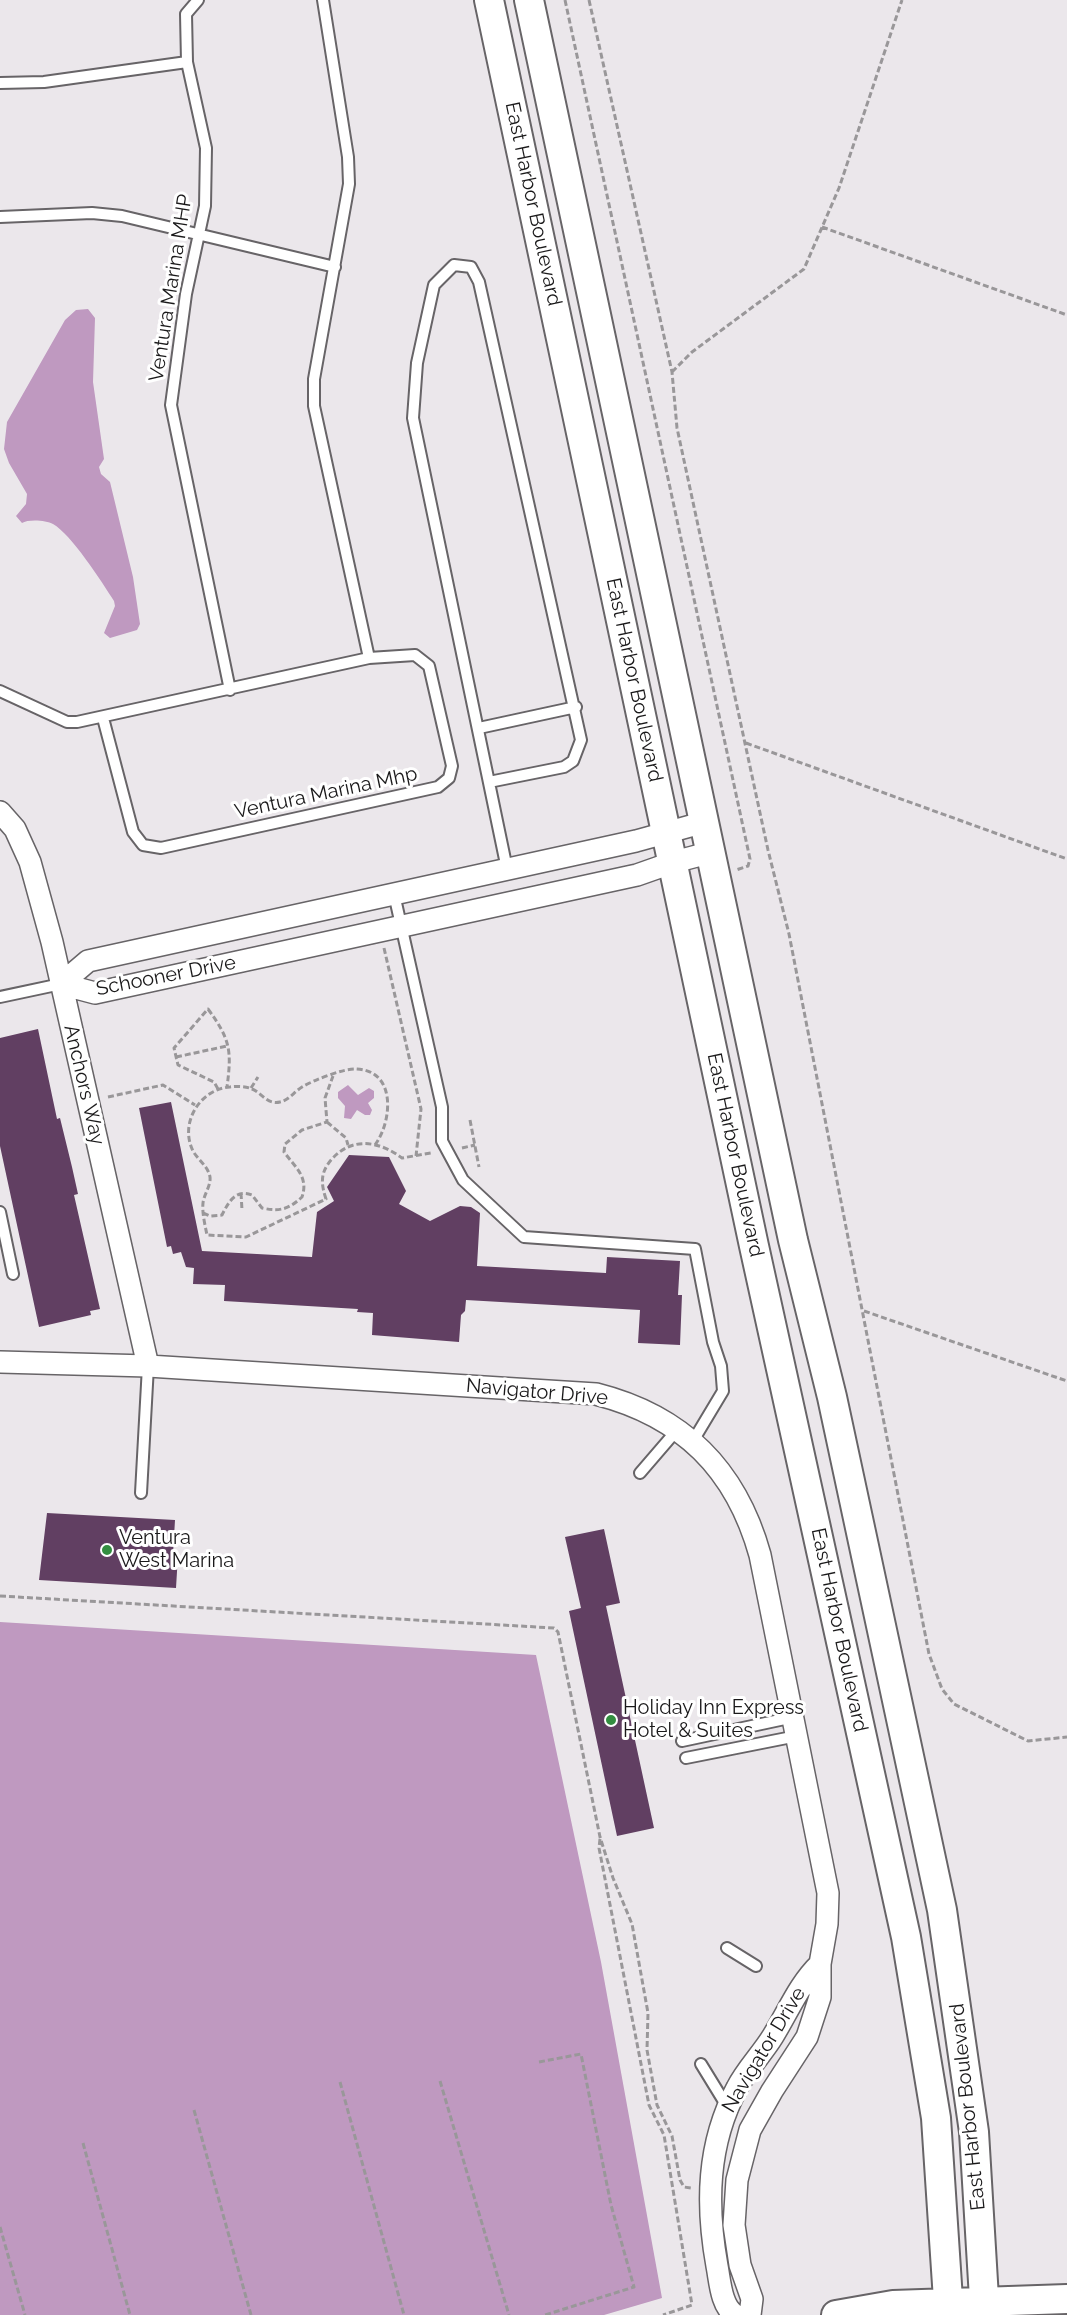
<!DOCTYPE html>
<style>
body{margin:0}
canvas{display:block;background:#ebe7eb}
</style>
<canvas width="1067" height="2315"></canvas>
<script>
const ctx = document.querySelector('canvas').getContext('2d');
ctx.lineJoin = 'round';
function fill(path, color) {
  ctx.fillStyle = color;
  ctx.fill(path, 'evenodd');
}
function strokePath(path, color, width, dash) {
  ctx.strokeStyle = color;
  ctx.lineWidth = width;
  ctx.lineCap = dash ? 'butt' : 'round';
  ctx.setLineDash(dash || []);
  ctx.stroke(path);
}
function drawText(font, color, halo, rows, align = 'center') {
  ctx.font = font + ' Raleway,sans-serif';
  ctx.lineWidth = 6;
  ctx.setLineDash([]);
  ctx.textBaseline = 'middle';
  ctx.strokeStyle = halo;
  ctx.fillStyle = color;
  for (const [text, x, y, turn = 0] of rows) {
    ctx.save();
    ctx.translate(x, y);
    ctx.rotate((+turn || 0) * Math.PI / 180);
    ctx.textAlign = isNaN(turn) ? turn : align;
    if (halo) ctx.strokeText(text, 0, 0);
    ctx.fillText(text, 0, 0);
    ctx.restore();
  }
}
fill(new Path2D(`
 M88,309l7,9 -2,64 11,77 -5,8 2,7 9,8 23,95 7,47 -3,6 -27,8 -6,-5 11,-27 -1,-5c-12,-19 -43,-67 -61,-77 -7,-4 -25,-5 -31,-1l-6,-7 10,-12 1,-10 -18,-31 -5,-14 3,-27 58,-102 11,-10z
 M348,1085l10,10 11,-7 5,3v7l-6,5 4,7 -2,5h-5l-8,-5 -6,9 -7,-1 1,-12 -7,-8v-6z
 M0,1622l536,33 65,307 61,336 -58,17h-604z`), '#bf99c0');
fill(new Path2D(`
 M38,1029l19,90 3,-1 12,49 6,27 -4,1 26,114 -10,2 1,4 -52,12 -39,-181v-108z
 M171,1102l31,149 110,6 5,-45 17,-11 -7,-14 22,-32 40,2 17,34 -7,13 31,17 30,-15 11,1 9,6 -3,53 129,7 1,-16 73,4 -2,34h4l-2,50 -42,-2 2,-33 -174,-10 -1,11 -4,4 -2,27 -87,-7 1,-22 -16,-1 1,-3 -134,-8 1,-16 -32,-1 1,-16 -8,-1 -5,-15 -8,2 -2,-8 -4,1 -28,-139z
 M47,1513l128,7 -2,34 5,1 -2,33 -137,-8z
 M604,1529l16,74 -14,3 48,222 -37,8 -48,-225 12,-3 -16,-71z`), '#613f62');
const lane = new Path2D(`
 M198,0l-12,14 1,48 19,86 -1,58 -19,88 -15,111 59,285
 M323,0l25,157 1,27 -35,195v27l55,252
 M0,83l44,-1 143,-20
 M0,217l92,-4 30,3 213,51
 M0,691l67,31h10l292,-64 46,-3 14,11 23,100 -3,12 -11,9 -277,61 -18,-3 -10,-13 -30,-114
 M479,728l97,-21
 M489,782l75,-15 9,-6 8,-21 -102,-458 -8,-15 -17,-2 -20,20 -17,78 -4,55 94,451
 M394,894l48,213v34l21,39 61,57 171,12 18,93 8,24 2,25 -30,50
 M0,997l61,-13
 M0,1212l13,62
 M640,1473l37,-43
 M141,1493l7,-127
 M682,1741l112,-24
 M686,1758l111,-22
 M727,1948l29,18
 M701,2064l27,44`);
const street = new Path2D(`
 M0,812l15,17 15,33 22,80 96,424
 M61,984l34,9 542,-118 37,-13 38,-10
 M61,984l27,-23 548,-120 69,-19
 M0,1362l148,4 448,28c87,22 140,75 164,161l68,338 -1,31 -7,40v33l-13,40 -35,54 -22,39 -13,50 -3,45 6,40 12,34 -2,16
 M735,2315c-14,-9 -15,-34 -18,-49 -11,-61 -10,-122 20,-178 9,-18 25,-34 36,-52 15,-24 26,-52 47,-72`);
const secondary = new Path2D(`
 M489,0l265,1246 152,691 30,181 13,197
 M529,0l264,1240 39,157 110,513 32,222 11,183
 M836,2315l57,-10 174,-6`);
strokePath(lane, '#676467', 14);
strokePath(street, '#676467', 24);
strokePath(secondary, '#676467', 32);
strokePath(new Path2D(`
 M565,0l185,859 -2,7 -12,4
 M589,0l83,372 5,56 91,422 21,84 140,720 13,35 12,15 74,37 39,-4
 M822,227l245,88
 M672,372l20,-20 112,-83 35,-81 63,-188
 M746,743l321,116
 M384,948l37,161 -5,47
 M176,1057l51,-11
 M251,1088l7,-11
 M218,1089l-4,-7 -36,-17 -4,-17 34,-39c22,30 24,41 19,78
 M108,1097l55,-12 32,20
 M470,1120l9,47
 M327,1122l19,16 2,7
 M375,1145c17,-23 22,-74 -18,-76 -13,-1 -43,11 -55,18 -8,5 -13,13 -22,15 -13,3 -18,-9 -28,-13 -6,-3 -15,-3 -22,-2 -30,2 -51,36 -37,64 5,9 15,15 17,26 1,9 -6,17 -7,26 -1,10 2,22 4,32l39,2 80,-38c-5,-15 -6,-26 5,-39 21,-24 48,-19 71,-2l29,-5
 M462,1148l13,-3
 M241,1193l1,17
 M203,1213l7,3 12,-1c7,-14 14,-26 30,-20l10,13c18,4 27,1 40,-11 7,-20 -7,-30 -18,-45l1,-8 17,-14 25,-8 -2,-24 8,-22
 M864,1311l203,70
 M0,1596l554,32 4,4 42,205 13,41 19,46 16,89 -1,37 10,55 15,31 8,44 4,7 7,1
 M600,1839l-1,9 50,257 15,30 28,170 -29,10
 M539,2062l42,-8 30,151 23,82 -89,28
 M440,2081l69,234
 M340,2082l64,233
 M194,2110l57,205
 M83,2143l47,172
 M0,2227l25,88`), '#999799', 3, [6, 3]);
strokePath(lane, '#fff', 10);
strokePath(street, '#fff', 21);
strokePath(secondary, '#fff', 28);
for (const [x, y, r, color] of [
 [107,1550,6,"#338e40"],
 [611,1720,6,"#338e40"]
]) {
  const dot = new Path2D();
  dot.arc(x, y, r, 0, 2 * Math.PI);
  ctx.fillStyle = color;
  ctx.fill(dot);
  strokePath(dot, '#fff', 2);
}
drawText('20px', '#1a191a', '#fff', [
 ["East Harbor Boulevard",533,204,78],
 ["Ventura Marina MHP",171,288,-81],
 ["East Harbor Boulevard",634,680,78],
 ["Ventura Marina Mhp",326,793,-12],
 ["Schooner Drive",166,976,-11],
 ["Anchors Way",84,1085,77],
 ["East Harbor Boulevard",735,1155,78],
 ["Navigator Drive",537,1392,5],
 ["East Harbor Boulevard",839,1630,78],
 ["Navigator Drive",764,2050,-59],
 ["East Harbor Boulevard",968,2107,-96]
]);
drawText('20px', '#1a191a', '#fff', [
 ["Ventura",119,1538],
 ["West Marina",119,1561],
 ["Holiday Inn Express",623,1708],
 ["Hotel & Suites",623,1731]
], 'left');
</script>
